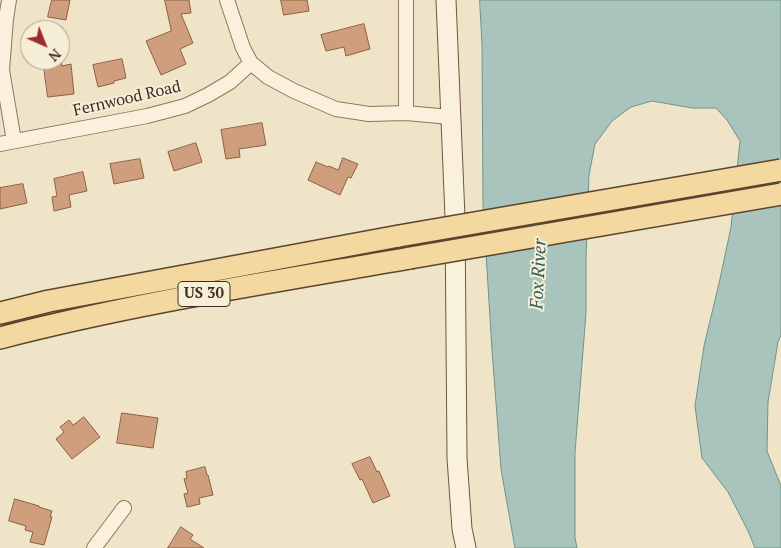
<!DOCTYPE html>
<style>
body{margin:0}
#map{position:relative;width:781px;height:548px;overflow:hidden;background:#f0e4c8;font-family:"PT Serif",serif}
canvas{display:block}
.north{position:absolute;left:20px;top:20px;width:50px;height:50px;box-sizing:border-box;background:#f7eed8;border:1px solid #ada18e;border-radius:50%;rotate:136deg;font-size:14px;font-weight:700;line-height:20px;text-align:center;color:#3d2e20}
.north::after{content:'';display:block;margin:auto;width:18px;height:22px;background:#9e2a2b;clip-path:polygon(50% 0,100% 100%,50% 72%,0 100%)}
</style>
<div id="map">
<canvas width="781" height="548"></canvas>
<div class="north">N</div>
</div>
<script>
const ctx = document.querySelector('canvas').getContext('2d');
ctx.lineJoin = 'round';
function fill(path, color) {
  ctx.fillStyle = color;
  ctx.fill(path, 'evenodd');
}
function strokePath(path, color, width, dash) {
  ctx.strokeStyle = color;
  ctx.lineWidth = width;
  ctx.lineCap = dash ? 'butt' : 'round';
  ctx.setLineDash(dash || []);
  ctx.stroke(path);
}
function drawText(font, color, halo, rows, align = 'center') {
  ctx.font = font + ' "PT Serif",serif';
  ctx.lineWidth = 4;
  ctx.setLineDash([]);
  ctx.textBaseline = 'middle';
  ctx.strokeStyle = halo;
  ctx.fillStyle = color;
  for (const [text, x, y, turn = 0] of rows) {
    ctx.save();
    ctx.translate(x, y);
    ctx.rotate((+turn || 0) * Math.PI / 180);
    ctx.textAlign = isNaN(turn) ? turn : align;
    if (halo) ctx.strokeText(text, 0, 0);
    ctx.fillText(text, 0, 0);
    ctx.restore();
  }
}
const water = new Path2D(`
 M480,0h301v335l-3,7 -10,60 -1,49 14,35v62h-26l-7,-17 -20,-39 -26,-34 -7,-52 9,-60 16,-67 11,-52 9,-86 -13,-21 -11,-12h-24l-40,-7 -21,6 -19,14 -17,23 -6,31 -3,82v56l-11,139v86l2,10h-62l-14,-79 -9,-119 -9,-146 -1,-159z`);
fill(water, '#a9c4bc');
strokePath(water, '#6f938a', 1);
const building = new Path2D(`
 M52,0h18l-4,20 -18,-3z
 M165,0h24l2,13 -10,1 12,29 -13,6 6,15 -25,11 -15,-34 25,-10z
 M281,0h26l2,11 -25,4z
 M364,24l6,25 -24,7 -2,-9 -18,4 -5,-16z
 M122,59l4,19 -12,3v2l-16,4 -5,-22z
 M43,60h18l1,6 9,-2 3,30 -26,3z
 M262,123l4,22 -27,4 1,8 -14,2 -5,-29z
 M196,143l6,19 -28,9 -6,-19z
 M343,158l15,6 -7,14 -3,-1 -8,18 -32,-15 8,-18 12,5 1,-1 9,4z
 M140,159l4,19 -30,6 -4,-20z
 M83,172l4,19 -18,4 2,12 -17,4 -2,-14 5,-1 -3,-17z
 M23,184l4,19 -27,6v-21z
 M122,413l36,5 -5,30 -36,-5z
 M84,417l16,20 -28,22 -16,-20 8,-7 -4,-5 9,-7 4,5z
 M370,457l7,15 2,-1 11,25 -17,7 -11,-24 -2,1 -8,-16z
 M205,467l2,8h1l5,20 -14,3 1,6 -13,3 -3,-13 4,-1 -4,-14 3,-1 -1,-6z
 M15,499l24,7v1l13,4 -2,6h2l-8,28 -14,-3 3,-10 -8,-2 1,-4 -17,-5z
 M181,527l12,8 -3,4 14,9h-36z`);
fill(building, '#cf9f7d');
strokePath(building, '#8d5f41', 1);
const street = new Path2D(`
 M9,0l-3,19 -4,51 12,71
 M227,0l16,48 8,15 17,14 26,14 42,18 33,5 37,-1 44,4
 M406,113v-113
 M0,144l147,-28 38,-10 23,-11 22,-13 21,-19
 M94,548l30,-40`);
const secondary = new Path2D(`
 M446,0l9,217 2,241 5,71 4,19`);
const primary = new Path2D(`
 M0,313l49,-12 350,-65
 M0,338c135,-35 273,-56 410,-80`);
strokePath(street, '#8d765c', 16);
strokePath(secondary, '#6f573f', 21);
strokePath(primary, '#5b4430', 24);
strokePath(street, '#faf1dc', 14);
strokePath(secondary, '#faf1dc', 19);
strokePath(primary, '#f3d9a0', 21);
const primaryBridge = new Path2D(`
 M399,236l382,-66
 M410,258l371,-64`);
strokePath(primaryBridge, '#5b4430', 24, []);
strokePath(primaryBridge, '#f3d9a0', 21);
for (const [x, y, w] of [
 [204,294,52]
]) {
  const box = new Path2D();
  box.roundRect(x - w / 2, y - 12.5, w, 25, 4);
  ctx.fillStyle = '#f7eed8';
  ctx.fill(box);
  strokePath(box, '#3d2e20', 1);
}
drawText('bold 15px', '#3d2e20', null, [
 ["US 30",204,294]
]);
drawText('16px', '#3d2e20', '#f7eed8', [
 ["Fernwood Road",127,99,-13]
]);
drawText('italic 18px', '#2f5d5a', '#f7eed8', [
 ["Fox River",539,274,-87]
]);
</script>
